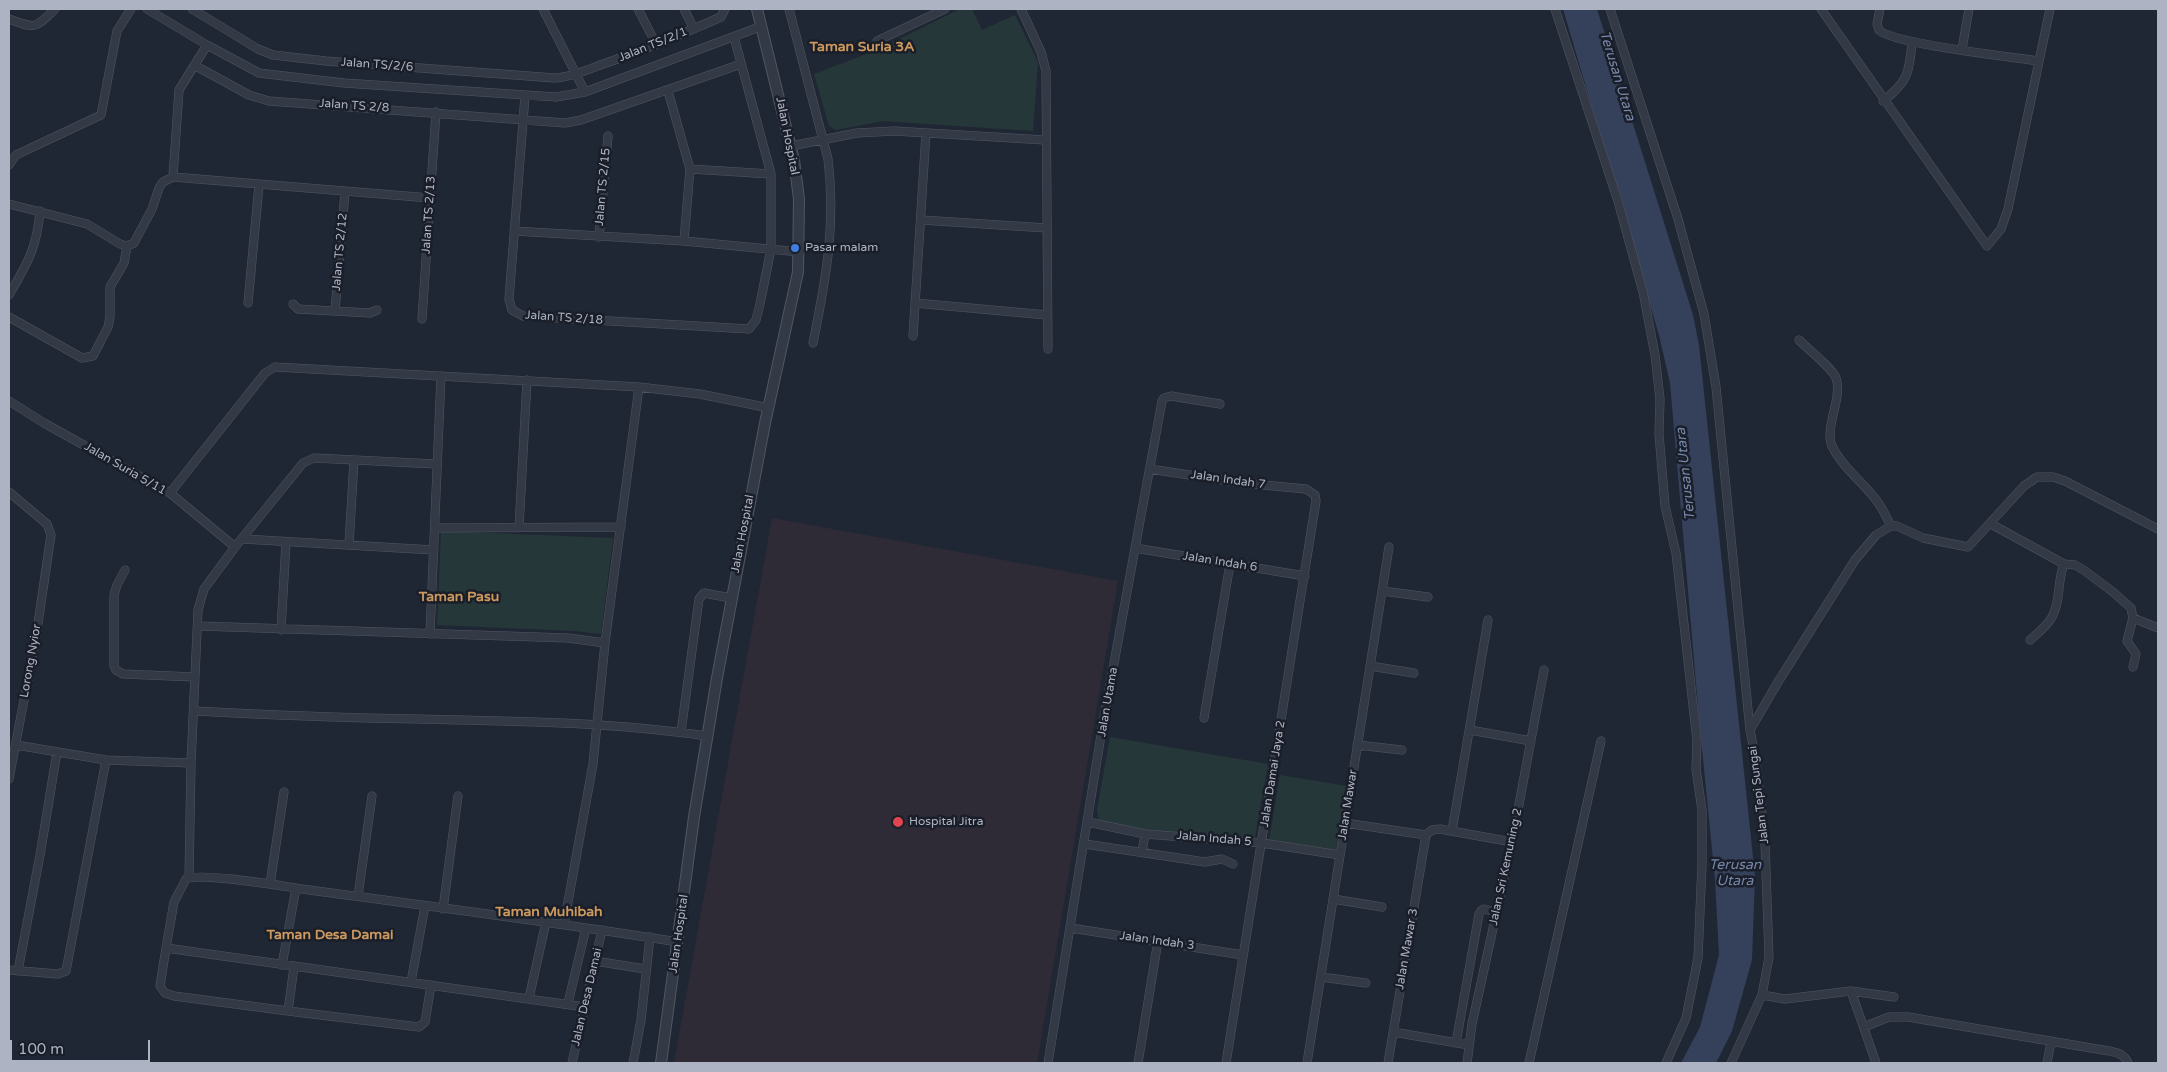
<!DOCTYPE html>
<style>
body{margin:0}
#map{position:relative;width:2167px;height:1072px;overflow:hidden;background:#202734;font-family:"Varela Round",sans-serif}
canvas{display:block}
.frame{position:absolute;inset:0;border:10px solid #adb3c2;pointer-events:none}
.scale{position:absolute;left:10px;top:1040px;width:140px;height:22px;box-sizing:border-box;border:2px solid #adb3c2;border-top:0;padding-left:6px;font-size:15px;line-height:18px;white-space:nowrap;color:#adb3c2;-webkit-text-stroke:4px #191e29;paint-order:stroke}
</style>
<div id="map">
<canvas width="2167" height="1072"></canvas>
<div class="frame"></div>
<div class="scale">100 m</div>
</div>
<script>
const ctx = document.querySelector('canvas').getContext('2d');
ctx.lineJoin = 'round';
function fill(path, color) {
  ctx.fillStyle = color;
  ctx.fill(path, 'evenodd');
}
function strokePath(path, color, width, dash) {
  ctx.strokeStyle = color;
  ctx.lineWidth = width;
  ctx.lineCap = dash ? 'butt' : 'round';
  ctx.setLineDash(dash || []);
  ctx.stroke(path);
}
function drawText(font, color, halo, rows, align = 'center') {
  ctx.font = font + ' "Varela Round",sans-serif';
  ctx.lineWidth = 5;
  ctx.setLineDash([]);
  ctx.textBaseline = 'middle';
  ctx.strokeStyle = halo;
  ctx.fillStyle = color;
  for (const [text, x, y, turn = 0] of rows) {
    ctx.save();
    ctx.translate(x, y);
    ctx.rotate((+turn || 0) * Math.PI / 180);
    ctx.textAlign = isNaN(turn) ? turn : align;
    if (halo) ctx.strokeText(text, 0, 0);
    ctx.fillText(text, 0, 0);
    ctx.restore();
  }
}
fill(new Path2D(`
 M772,518l346,63 -81,482h-363z`), '#2e2b37');
fill(new Path2D(`
 M960,9h12l10,21 33,-15 23,47 -5,69 -150,-10 -47,9 -7,-4 -15,-52 63,-24z
 M441,531l172,7 -12,96 -26,-3 -138,-6z
 M1110,737l158,27 -13,73 -91,-3 -59,-7 -6,-6 -2,-11z
 M1280,775l67,11 -12,66 -66,-11z`), '#26373a');
fill(new Path2D(`
 M1563,9h34l96,306 6,30 56,531 -3,84 -20,71 -16,32h-35l19,-36 19,-72 -4,-75 -16,-162 -29,-335 -11,-48z`), '#35405b');
const minor = new Path2D(`
 M147,9l60,36 52,28 85,10 212,14 29,-5 177,-66
 M192,9l66,40 15,6 53,6 229,17c16,-1 32,-8 48,-14 40,-13 79,-30 118,-47l4,-8
 M543,9l42,83
 M638,9l18,35
 M684,9l10,20
 M789,9l39,150c8,66 -2,120 -15,184
 M1021,9l20,43 5,19 2,278
 M1555,9l63,192 25,91 12,63 5,44 -1,35 6,72 11,47 21,188 -1,28 6,41v54l-4,94 -12,60 -20,45
 M1610,9l68,210 26,95 12,73 34,343 6,31 9,82 4,114 -7,38 -31,68
 M1821,9l166,237 14,-17 7,-20 42,-200
 M1880,9l-3,15 2,6c13,14 134,27 160,31
 M9,19c27,10 25,10 46,-10
 M877,41l68,-32
 M1962,49l7,-40
 M194,65l55,30 20,6 296,22 16,-3 160,-56
 M668,91l22,78 -6,72
 M525,96l-16,203 3,11 11,6 226,13 7,-9 4,-16 11,-55v-75l-37,-137
 M1883,101c25,-19 26,-28 29,-58
 M791,146l66,-13 37,-2 151,9
 M9,165l7,-10 85,-40 16,-84 14,-22
 M690,169l81,5
 M173,177l257,21
 M9,204l78,20 33,20 7,2 7,-3 18,-34 7,-21 4,-6 10,-5 6,-87 28,-45
 M921,220l126,8
 M514,231l170,10 116,11
 M599,237l9,-101
 M9,295c18,-31 28,-47 31,-84
 M248,303l11,-118
 M915,303l132,12
 M293,304l5,5 72,4 7,-3
 M335,311l10,-119
 M9,317l73,41 11,-2 15,-29 2,-10v-30l14,-24 3,-17
 M422,319l14,-207
 M913,336l13,-203
 M1799,340c9,9 34,29 37,38 7,20 -12,50 -4,68 9,19 28,34 41,50 8,9 13,20 18,30
 M9,401l35,22 126,70 65,54
 M1150,469l92,14 64,6 9,6 1,6 -90,562
 M9,492l38,32 4,11 -15,102 -27,142
 M170,493l95,-120 10,-6 364,20 61,7 69,14
 M1991,524l73,40 11,1 10,6 28,21 18,16 2,10 -6,23 9,13 -3,13
 M435,528l186,-1
 M519,528l8,-148
 M243,539l191,11
 M349,545l5,-85
 M1135,548l170,28
 M125,570l-8,15 -3,10v71l2,4 7,4 72,3
 M1382,591l46,6
 M2133,618l25,10
 M198,626l370,12 37,5
 M281,630l5,-88
 M430,634l11,-258
 M2030,640c8,-7 17,-14 22,-23 9,-16 5,-36 12,-53
 M1370,666l44,7
 M194,711c75,4 150,7 225,8 96,2 192,3 288,17
 M1204,718l26,-154
 M1470,730l61,11
 M1750,730l28,-48 77,-122 21,-25 15,-9h6l26,12 45,9 56,-61 13,-9h16l12,4 93,48
 M681,732l18,-133 5,-6 27,5
 M16,745l90,15 85,3
 M1357,745l45,5
 M1088,822l57,12 117,9 78,12
 M1345,823l81,12
 M1452,831l36,-211
 M1085,844l120,18 17,-3 11,5
 M1142,852l3,-18
 M189,878l2,-115 7,-153 6,-21 31,-42 68,-84 11,-5 122,6
 M270,884l14,-92
 M358,896l14,-100
 M1333,899l49,8
 M443,909l15,-113
 M564,924l29,-160 12,-121 34,-256
 M1071,928l172,27
 M166,948l-6,38 5,7 9,3 114,15 6,-44
 M595,961l50,8
 M282,965l14,-77
 M9,970l49,4 8,-3 40,-211
 M18,971l22,-116 17,-103
 M1321,977l45,6
 M411,982l14,-76
 M1851,991l25,72
 M1762,995l23,4 66,-8 43,6
 M529,998l17,-76
 M568,1003l18,-75
 M585,1007l-419,-59 8,-46 12,-23c14,-7 96,7 116,10 126,17 251,33 376,53
 M288,1011l131,16 6,-5 6,-37
 M1864,1027l25,-10h19l201,34c9,2 15,3 19,12
 M1393,1032l76,13
 M1456,1043l23,-129 2,-3 3,-2 12,3
 M572,1063l30,-133
 M633,1063l8,-43 9,-83
 M1048,1063l55,-340 59,-322 2,-3 7,-2 49,8
 M1138,1063l20,-122
 M1307,1063l82,-516
 M1388,1063l38,-228 6,-5 8,-1 72,13
 M1467,1063l5,-39 40,-182 32,-172
 M1529,1063l72,-322
 M2047,1063l4,-21`);
const tertiary = new Path2D(`
 M661,1063l33,-246 23,-139 48,-255 33,-151 1,-73 -5,-39 -37,-151`);
strokePath(minor, '#515663', 9);
strokePath(tertiary, '#515663', 12);
strokePath(minor, '#333945', 8);
strokePath(tertiary, '#333945', 10);
for (const [x, y, r, color] of [
 [795,248,5,"#3f7fe0"],
 [898,822,6,"#e0444e"]
]) {
  const dot = new Path2D();
  dot.arc(x, y, r, 0, 2 * Math.PI);
  ctx.fillStyle = color;
  ctx.fill(dot);
  strokePath(dot, '#191e29', 2);
}
drawText('12px', '#adb3c2', '#191e29', [
 ["Jalan TS/2/1",653,45,-22],
 ["Jalan TS/2/6",377,65,4],
 ["Jalan TS 2/8",354,106,4],
 ["Jalan Hospital",787,136,79],
 ["Jalan TS 2/15",603,187,-85],
 ["Jalan TS 2/13",429,215,-86],
 ["Jalan TS 2/12",340,252,-85],
 ["Jalan TS 2/18",564,318,4],
 ["Jalan Suria 5/11",125,469,30],
 ["Jalan Indah 7",1228,480,8],
 ["Jalan Hospital",743,534,-79],
 ["Jalan Indah 6",1220,562,9],
 ["Lorong Nyior",31,661,-80],
 ["Jalan Utama",1108,702,-80],
 ["Jalan Damai Jaya 2",1273,774,-81],
 ["Jalan Tepi Sungai",1759,795,-97],
 ["Jalan Mawar",1348,805,-81],
 ["Jalan Indah 5",1214,839,5],
 ["Jalan Sri Kemuning 2",1506,867,-78],
 ["Jalan Hospital",679,934,-82],
 ["Jalan Indah 3",1157,941,8],
 ["Jalan Mawar 3",1407,949,-80],
 ["Jalan Desa Damai",587,997,-77]
]);
drawText('12px', '#adb3c2', '#191e29', [
 ["Pasar malam",805,248],
 ["Hospital Jitra",909,822]
], 'left');
drawText('bold 14px', '#cc995e', '#191e29', [
 ["Taman Suria 3A",862,47],
 ["Taman Pasu",459,597],
 ["Taman Muhibah",549,912],
 ["Taman Desa Damai",330,935]
]);
drawText('italic 14px', '#7787aa', '#191e29', [
 ["Terusan Utara",1617,76,73],
 ["Terusan Utara",1686,474,-96],
 ["Terusan",1735,865],
 ["Utara",1735,881]
]);
</script>
